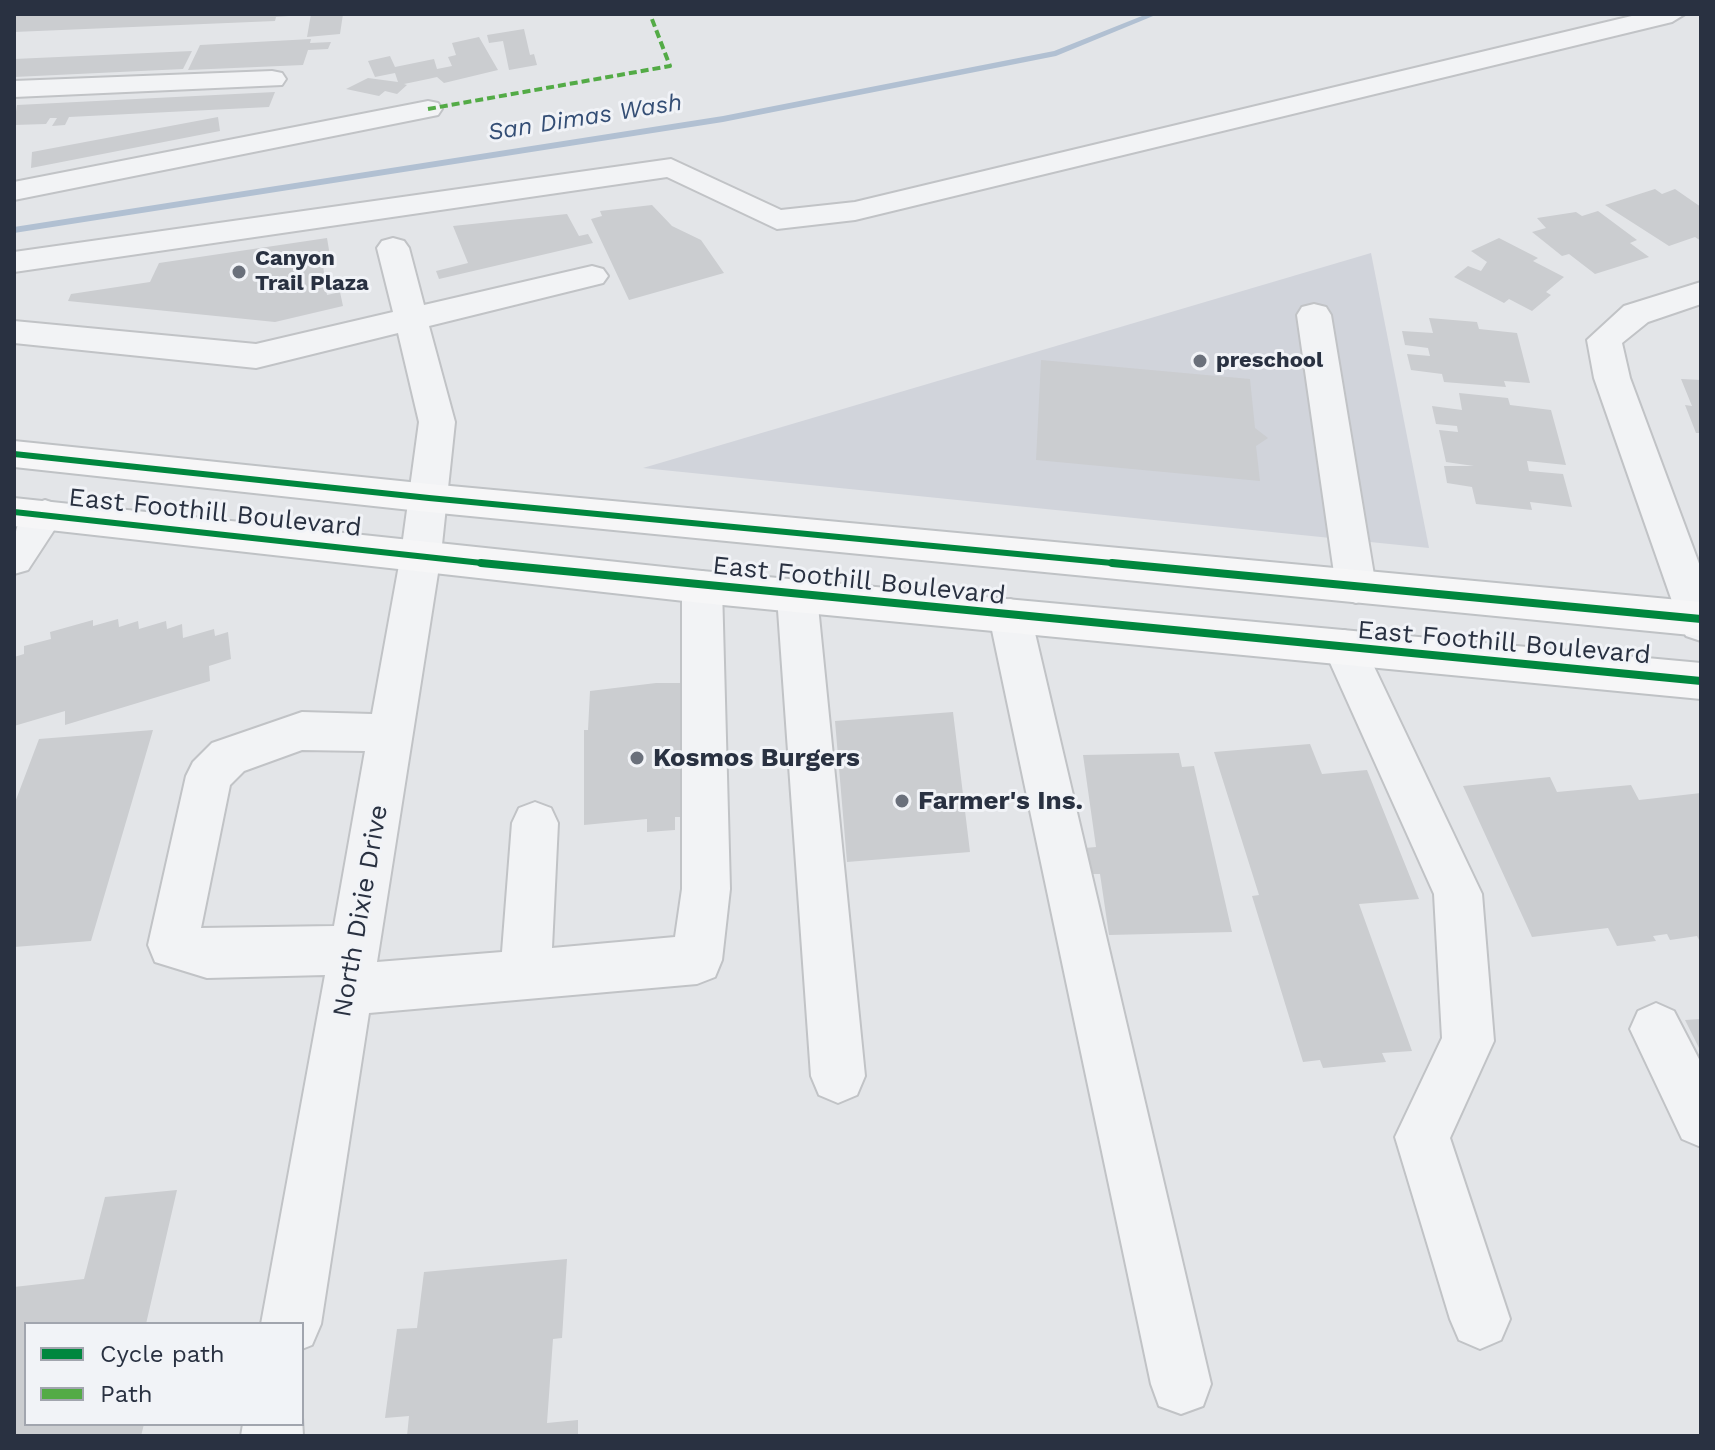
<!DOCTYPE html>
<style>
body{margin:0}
#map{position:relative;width:1715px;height:1450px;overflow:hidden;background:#e3e5e8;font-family:"Work Sans",sans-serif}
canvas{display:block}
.frame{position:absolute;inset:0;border:16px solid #293141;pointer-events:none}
.legend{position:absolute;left:24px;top:1322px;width:280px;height:104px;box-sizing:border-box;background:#f1f3f7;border:2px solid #a1a5ae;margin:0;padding:10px 14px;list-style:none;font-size:24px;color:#293141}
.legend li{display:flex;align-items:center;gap:16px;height:40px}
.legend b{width:40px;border:2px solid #a1a5ae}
</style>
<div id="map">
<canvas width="1715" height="1450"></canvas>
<div class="frame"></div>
<ul class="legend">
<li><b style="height:10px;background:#00873e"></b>Cycle path</li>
<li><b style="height:10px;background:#53ab46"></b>Path</li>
</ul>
</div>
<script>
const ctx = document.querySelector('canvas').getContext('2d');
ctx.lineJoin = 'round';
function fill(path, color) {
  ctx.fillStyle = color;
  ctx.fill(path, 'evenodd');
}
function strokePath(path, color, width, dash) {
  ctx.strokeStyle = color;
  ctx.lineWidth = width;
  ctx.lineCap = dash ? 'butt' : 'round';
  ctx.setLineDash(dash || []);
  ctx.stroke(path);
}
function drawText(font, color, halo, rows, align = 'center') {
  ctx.font = font + ' "Work Sans",sans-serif';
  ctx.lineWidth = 6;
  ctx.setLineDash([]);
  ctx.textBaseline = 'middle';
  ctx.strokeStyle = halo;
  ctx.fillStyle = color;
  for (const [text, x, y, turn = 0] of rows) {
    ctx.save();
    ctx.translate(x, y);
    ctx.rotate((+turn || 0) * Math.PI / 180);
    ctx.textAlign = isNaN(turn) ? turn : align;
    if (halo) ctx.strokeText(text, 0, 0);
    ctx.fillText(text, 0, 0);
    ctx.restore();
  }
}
fill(new Path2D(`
 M1371,253l58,295 -786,-80z`), '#d1d4db');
fill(new Path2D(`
 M1147,14h11l-102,42 -333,66 -709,111v-6l709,-111 331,-65z`), '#b1c0d2');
fill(new Path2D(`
 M14,14h275v2l-13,1 -1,4 -261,11z
 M311,14h32l-3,20 -33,3z
 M524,29l6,26 4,-1 3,11 -28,5 -6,-29 -14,2 -2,-8z
 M479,37l19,33 -54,13 -7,-6 -9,2 -24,5 3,1 -10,9 -12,-3 -6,5 -33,-7 22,-11 30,4 -3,-9 -20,4 -7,-16 22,-5 5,11 39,-8 3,10 15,-3 -4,-9 8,-2 -4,-12z
 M311,39l-1,4 21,-1 -3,7 -20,1 -5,15 -115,5 12,-25z
 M192,51l-9,18 -169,8v-18z
 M275,92l-6,15 -200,10 -4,8 -13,1 5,-8h-7l-4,6 -32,1 3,-20z
 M218,117l2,14 -189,37 1,-16z
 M1655,189l7,5 13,-5 26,18v34l-6,-4 -26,9 -64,-41z
 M652,205l20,21 29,14 23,33 -95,27 -38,-81 11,-3 -2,-5z
 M1598,211l39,29 -7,3 19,14 -54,17 -26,-20 -7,2 -30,-24 14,-4 -9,-10 39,-6 6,4z
 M567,214l12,22 9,-2 5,9 -154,36 -3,-8 32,-8 -15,-37z
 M327,238l3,18 -8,2 5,37 13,-3 3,14 -68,16 -207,-21 3,-7 79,-12 9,-19z
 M1499,238l39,20 -5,3 31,16 -18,15 5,3 -19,16 -23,-12 -5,4 -50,-26 14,-11 13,5 6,-9 -16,-11z
 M1429,318l48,4 2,7 38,4 13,50 -26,-2 2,6 -62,-5 -2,-8 -31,-4 -4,-16 23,2 -2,-8 -23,-3 -3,-14 31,2z
 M1041,360l209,19 5,49 13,10 -12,8 4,35 -224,-21z
 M1681,379l20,1v53h-5l-11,-28 7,1z
 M1459,393l49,5 2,7 41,5 15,55 -39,-4 2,10 34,3 9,33 -42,-5 2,8 -56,-6 -4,-17 -25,-4 -3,-17h30l-28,-4 -7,-32 19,2 -1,-6 -21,-2 -4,-18 30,4z
 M118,619l1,8 19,-6 1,8 27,-8 1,8 15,-5 1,14 31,-9 1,7 13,-4 3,27 -22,7 1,15 -145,44v-14l-51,15v-69l10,-3v-8l27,-7 -1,-7 43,-12v6z
 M656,683h27l1,134h-9v13l-28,2v-13l-63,6v-95h4l2,-39z
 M953,712l17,140 -123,10 -12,-141z
 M153,730l-62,211 -77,6v-142l25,-66z
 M1310,744l12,30 45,-4 52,129 -60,5 53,147 -30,2 4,9 -63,6 -3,-8 -17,2 -51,-166 7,-1 -45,-143z
 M1179,753l3,14 12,-1 38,166 -123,3 -9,-61h-11l-4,-26 11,-1 -13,-92z
 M1550,777l7,15 74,-7 8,15 62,-7v151l-4,-8 -27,4 -3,-6 -14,2 3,5 -39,5 -9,-18 -76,9 -69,-151z
 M1701,1019v33l-16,-32z
 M177,1190l-31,134h-120v100h118l-3,12h-127v-149l70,-8 21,-82z
 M567,1259l-5,79 -9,1 -6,84 31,-3v16h-171l2,-20 -24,2 12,-89 20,-1 7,-56z`), '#cbcdd0');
const minor = new Path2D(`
 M1640,14h45l-13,8 -817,198 -78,9 -110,-52 -653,95v-20l657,-93 110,51 74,-8z
 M272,71l10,2 4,6 -4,6 -268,12v-16z
 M428,101l10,2 4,6 -4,6 -424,85v-18z
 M393,238l11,3 5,7 15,57 168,-39 11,3 5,7 -5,7 -174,43 26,96 -14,132 -64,408 125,-10 10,-129 7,-15 16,-6 16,6 7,15 -6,125 123,-11 7,-48v-302l6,-11 14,-5 14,5 6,11 8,302 -8,71 -7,17 -18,7 -328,29 -48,311 -9,21 -10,4v-25h-41l64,-349 -118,3 -52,-16 -7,-17 38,-169 7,-14 19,-19 90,-31 70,2 29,-160 18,-132 -21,-89 -142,35 -242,-25v-22l242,23 137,-32 -16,-64 5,-7zM302,750l63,1 -31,175 -133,2 29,-143 14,-14z
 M1701,282v22l-53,18 -26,21 8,35 71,191v72l-15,-5 -6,-12 -86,-246 -7,-38 37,-34z
 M1314,304l12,3 5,8 45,272 -6,11 -14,5 -14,-5 -6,-11 -39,-272 5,-8z
 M45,500l14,5 5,10 -36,55 -14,4c0,-30 -4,-63 31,-74z
 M797,580l14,5 6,11 48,480 -8,19 -19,8 -19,-8 -8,-19 -34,-480 6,-11z
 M1010,599l15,5 6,12 180,768 -8,22 -22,8 -22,-8 -8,-22 -162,-768 6,-12z
 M1344,630l15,5 123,259 12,147 -44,97 60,181 -9,21 -21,9 -21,-9 -9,-21 -55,-182 47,-99 -8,-144 -111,-247 6,-12z
 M1656,1003l18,8 27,52v84l-19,-8 -52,-110 8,-18z
 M302,1417l1,19h-62l2,-12h59z`);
const major = new Path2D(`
 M14,441l415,43 1272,118v34l-1272,-124 -415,-45z
 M14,498l688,73 999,92v36l-999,-96 -688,-77z`);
strokePath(minor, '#c1c3c6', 4);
strokePath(major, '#bfc2c5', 4);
fill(minor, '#f2f3f5');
fill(major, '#f6f6f7');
strokePath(new Path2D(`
 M428,109l242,-43 -20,-52`), '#53ab46', 4, [8, 4]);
strokePath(new Path2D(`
 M14,454l415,44 704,67
 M14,512l486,53`), '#00873e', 6);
strokePath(new Path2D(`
 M481,563l1220,118
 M1112,563l589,56`), '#00873e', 8);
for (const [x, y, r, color] of [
 [239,272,8,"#6a707b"],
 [1200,361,8,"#6a707b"],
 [637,758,8,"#6a707b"],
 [902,801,8,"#6a707b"]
]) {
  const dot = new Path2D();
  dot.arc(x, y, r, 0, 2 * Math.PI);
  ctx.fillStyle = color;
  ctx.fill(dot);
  strokePath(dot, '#f1f3f7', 3);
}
drawText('bold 22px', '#293141', '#f1f3f7', [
 ["Canyon",255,259],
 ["Trail Plaza",255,284],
 ["preschool",1216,361]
], 'left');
drawText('italic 24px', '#344e75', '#f1f3f7', [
 ["San Dimas Wash",585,118,-9]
]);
drawText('26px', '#293141', '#f1f3f7', [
 ["East Foothill Boulevard",215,513,6],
 ["East Foothill Boulevard",859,581,6],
 ["East Foothill Boulevard",1504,643,5],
 ["North Dixie Drive",361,911,-80]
]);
drawText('bold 26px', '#293141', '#f1f3f7', [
 ["Kosmos Burgers",653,758],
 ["Farmer's Ins.",918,801]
], 'left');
</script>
